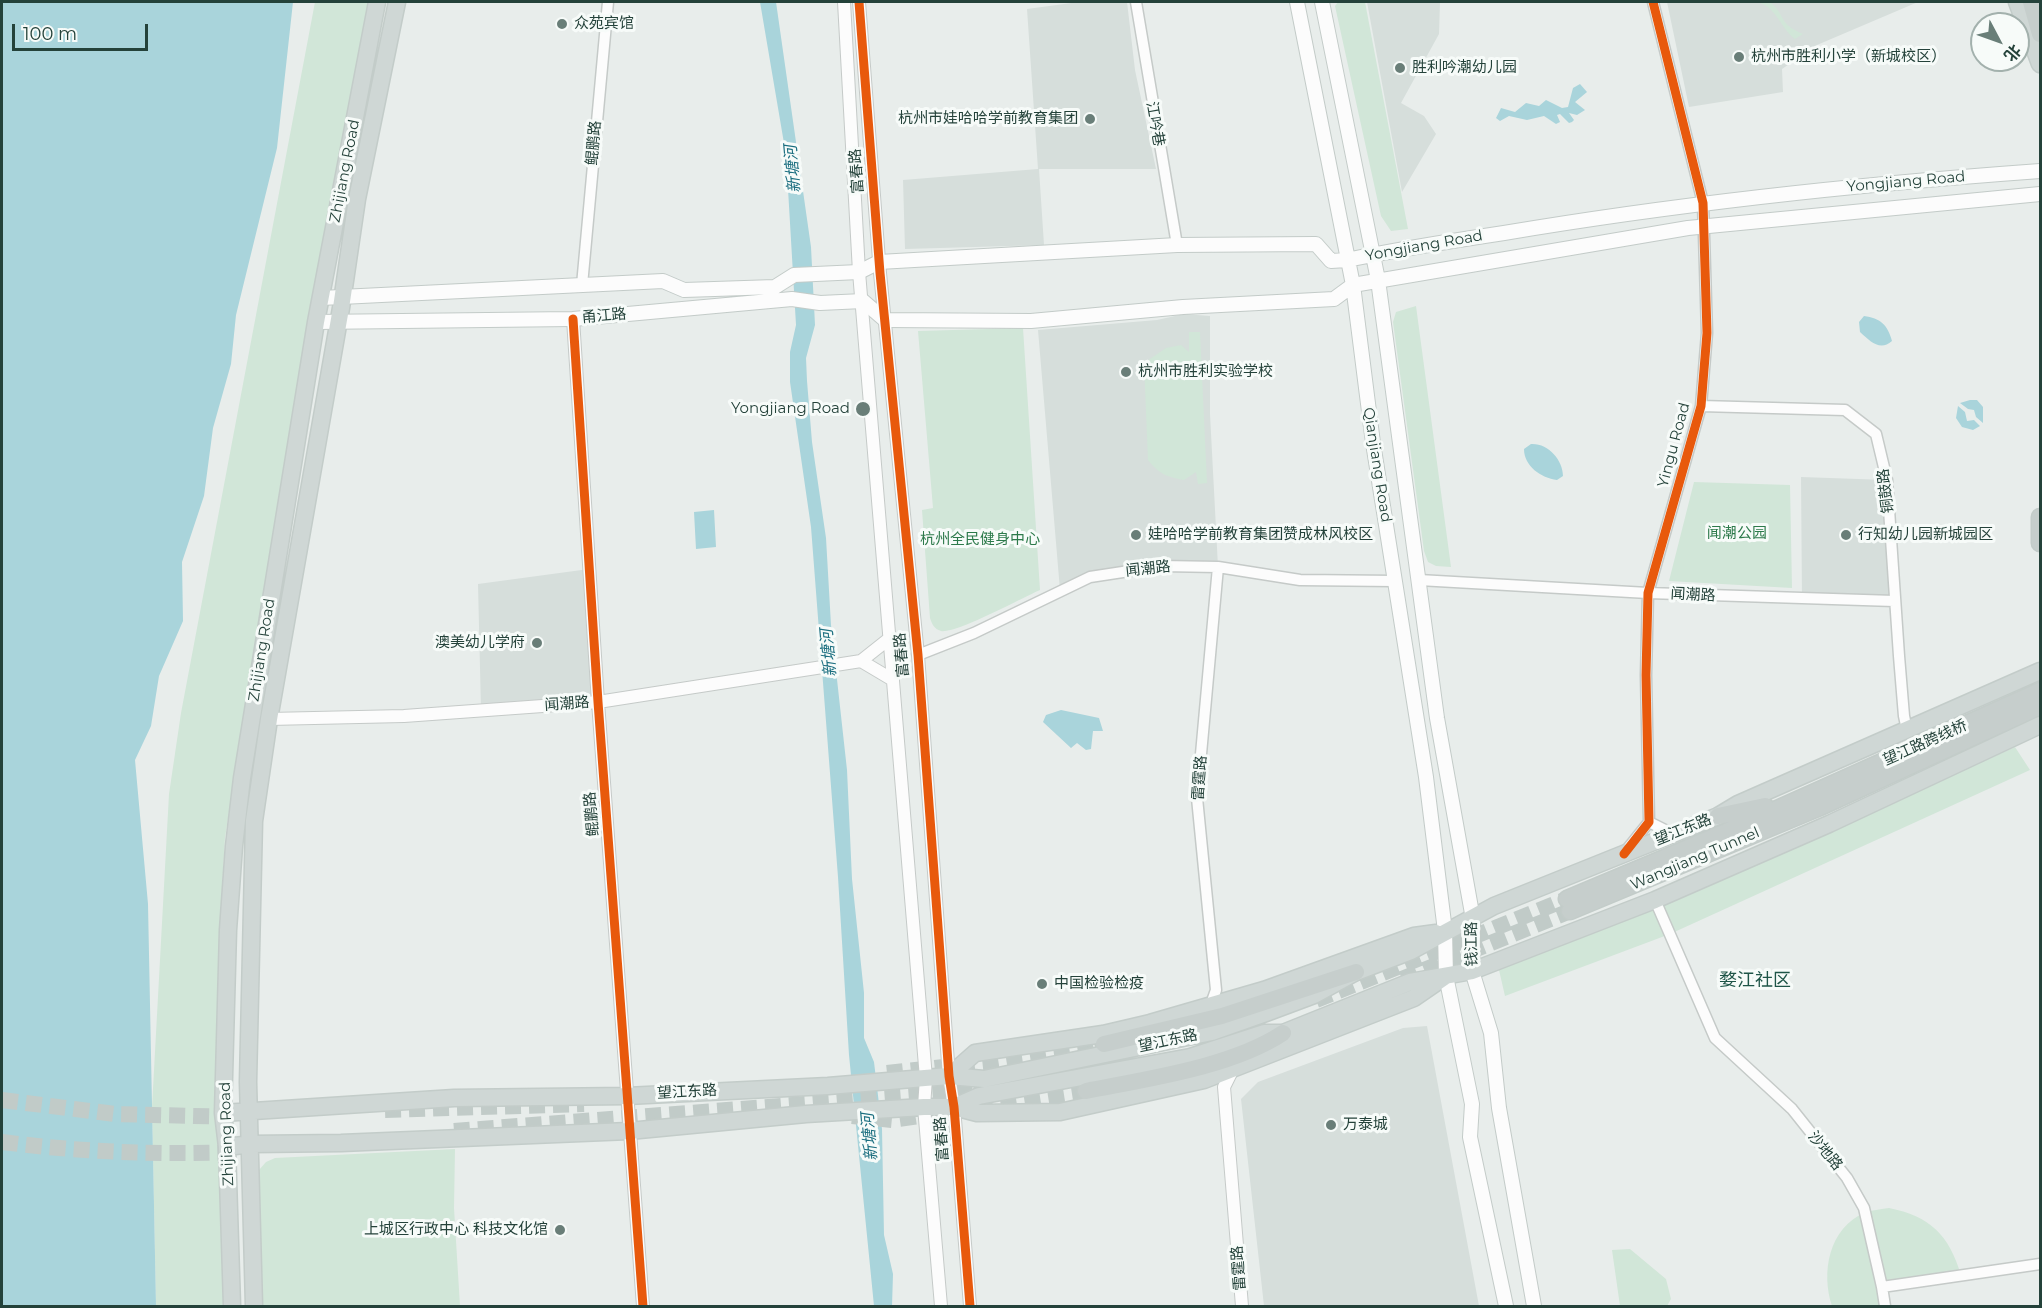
<!DOCTYPE html>
<meta charset="utf-8">
<style>
body{margin:0}
#map{position:relative;width:2042px;height:1308px;overflow:hidden;background:#e8edeb;font-family:Montserrat,"Noto Sans SC",sans-serif}
canvas{display:block}
.frame{position:absolute;inset:0;border:3px solid #24423a;pointer-events:none}
.north{position:absolute;left:1970px;top:12px;width:60px;height:60px;box-sizing:border-box;background:#f7fbf9;border:2px solid #a3b1ad;border-radius:50%;rotate:131deg;font-size:16px;font-weight:700;line-height:24px;text-align:center;color:#24423a}
.north::after{content:'';display:block;margin:auto;width:21px;height:27px;background:#697e78;clip-path:polygon(50% 0,100% 100%,50% 72%,0 100%)}
.scale{position:absolute;left:12px;top:24px;width:136px;height:27px;box-sizing:border-box;border:3px solid #24423a;border-top:0;padding-left:8px;font-size:18px;line-height:21px;white-space:nowrap;color:#24423a;-webkit-text-stroke:4px #f7fbf9;paint-order:stroke}
</style>
<div id="map">
<canvas width="2042" height="1308"></canvas>
<div class="frame"></div>
<div class="north">北</div>
<div class="scale">100 m</div>
</div>
<script>
const ctx = document.querySelector('canvas').getContext('2d');
ctx.lineJoin = 'round';
function fill(path, color) {
  ctx.fillStyle = color;
  ctx.fill(path, 'evenodd');
}
function strokePath(path, color, width, dash) {
  ctx.strokeStyle = color;
  ctx.lineWidth = width;
  ctx.lineCap = dash ? 'butt' : 'round';
  ctx.setLineDash(dash || []);
  ctx.stroke(path);
}
function drawText(font, color, halo, rows, align = 'center') {
  ctx.font = font + ' Montserrat,"Noto Sans SC",sans-serif';
  ctx.lineWidth = 6;
  ctx.setLineDash([]);
  ctx.textBaseline = 'middle';
  ctx.strokeStyle = halo;
  ctx.fillStyle = color;
  for (const [text, x, y, turn = 0] of rows) {
    ctx.save();
    ctx.translate(x, y);
    ctx.rotate((+turn || 0) * Math.PI / 180);
    ctx.textAlign = isNaN(turn) ? turn : align;
    if (halo) ctx.strokeText(text, 0, 0);
    ctx.fillText(text, 0, 0);
    ctx.restore();
  }
}
fill(new Path2D(`
 M1079,2h48l8,68 21,99h-117l5,76 -139,4 -2,-69 135,-11 -11,-160z
 M1367,2h73l-1,32 -38,69 23,13 12,18 -34,58z
 M1667,2h251l-101,43 -35,24 1,23 -94,15z
 M1184,314l26,2v98l8,153 -128,10 -30,13 -22,-260 119,-10z
 M1801,477l86,3 7,121 -92,-1z
 M589,569l9,133 -117,8 -3,-126z
 M1427,1026l52,280h-215l-23,-207 17,-17 145,-54z`), '#d6dedb');
fill(new Path2D(`
 M315,2h57l-123,679 -24,157 -5,86 -2,179 7,203h-69l-4,-199 17,-313 12,-81z
 M1338,2h27l43,227 -17,2 -10,-15 -46,-210z
 M1756,2h14c17,14 7,21 33,32l-8,5c-15,-11 -19,-34 -39,-37z
 M1416,306l35,261 -15,-1 -8,-4 -4,-11 -31,-229 3,-10z
 M1023,328l17,262c-16,7 -84,44 -99,41 -7,-2 -9,-7 -11,-13l-8,-108 11,-2 -15,-177z
 M1189,332h11l7,151 -9,1 -2,-12 -12,8c-17,-3 -25,-6 -36,-20l-4,-97 22,-15 15,-3 8,7z
 M1694,482l96,3 2,103 -123,-7z
 M2015,747l15,23 -360,164 -165,62 -6,-26 159,-64z
 M455,1149l-1,59 6,98h-205l4,-136 7,-8 9,-4z
 M1889,1208c41,8 60,27 72,67l-78,12 2,19h-53c-11,-33 -4,-78 34,-94 7,-2 16,-3 23,-4z
 M1630,1249l36,30 5,20 -4,7h-47l-8,-56z`), '#d1e6d8');
fill(new Path2D(`
 M2,2h291l-16,146 -41,167 -5,49 -18,64 -9,68 -22,66 1,59 -24,55 -8,50 -16,34 13,144 8,402h-154z
 M760,2h16l35,245 4,78 -9,33 1,23 5,61 14,96 5,87 16,145 5,109 12,114v45l10,24 8,67 2,106 9,39 -1,32h-18l-25,-251 -11,-178 -27,-350 -21,-145v-30l6,-27 -10,-170z
 M1580,84l7,8 -12,10 10,8 -8,5 -8,-2 5,7 -2,2 -3,1 -9,-9 -3,1 3,7 -4,2 -12,-8 -17,4 -18,-4 -9,5 -4,-3 5,-10 14,4 11,-9 13,3 7,-6 16,8 6,-1 5,-19z
 M1864,316c16,2 24,9 28,25 -12,11 -22,0 -32,-9l-1,-10z
 M1970,400h7l6,7v16l-7,-6 -2,-7 -6,-1 -8,-6z
 M1958,406l7,6 2,9 7,-1 6,6 -7,4 -11,-3 -6,-9z
 M1531,444c17,-1 32,16 32,32l-6,4c-16,-2 -33,-14 -33,-31z
 M714,510l2,37 -20,2 -2,-37z
 M1061,710l38,8 4,13h-10l-2,18 -5,1 -9,-7 -6,5 -28,-26 3,-7z`), '#a9d4db');
strokePath(new Path2D(`
 M1402,979l168,-68
 M1316,1000l251,-101
 M887,1073l102,-11 115,-18
 M2,1100l113,14 122,3
 M977,1108l109,-17
 M385,1110l199,-6
 M852,1116l40,4 47,-7
 M454,1131l534,-41
 M2,1142c79,10 158,13 238,10`), '#c1cbc8', 16, [16, 8]);
const minor = new Path2D(`
 M1136,2l41,243
 M582,285l26,-283
 M1701,406l144,4 31,24 11,46 12,176 5,60 3,14
 M1419,580l229,13 246,8
 M918,655l56,-22 116,-56 72,-11 56,1 82,13 95,1
 M1649,822l24,12
 M1625,852l24,-30 -3,-147 2,-82 53,-187 6,-73 -4,-130 -50,-201
 M1655,900l60,138 77,71 55,69 17,30 18,79 158,-23
 M1210,1007l6,-17 -19,-192 21,-231
 M1882,1287l3,19`);
const tertiary = new Path2D(`
 M844,2l15,270 67,806 -2,29 17,199
 M859,2l21,271 38,382 31,421 5,31 16,199
 M573,319l25,383 45,604
 M861,661l32,19
 M269,719l135,-3 194,-14 263,-41 29,-23
 M1233,1069l-9,18 18,219`);
const secondary = new Path2D(`
 M1297,2l56,283 20,158 53,334 19,154 1,45 26,128 -2,33 36,169
 M1322,2l56,278 59,438 36,201 -1,52 19,62 8,75 35,198
 M321,298l342,-17 21,9 91,-3 19,-12 65,-3 20,-10 298,-17 139,-1 15,17 16,-1c52,-11 104,-19 157,-27 178,-30 357,-49 536,-62
 M316,322l257,-3 219,-20 28,4 43,-2 22,19 146,1 152,-14 151,-8 19,-14 335,-57 352,-34`);
const primary = new Path2D(`
 M2017,2l23,62
 M949,1076l26,-23 128,-19 47,-11 114,-33 150,-54 22,-3
 M954,1107l25,-11 211,-39 74,-24h19l127,-51 62,-11 183,-71 174,-76 211,-99
 M223,1113l231,-15 173,-2 201,-10 121,-10 35,3 228,-47 54,-19 48,-18 42,-23 55,-21 83,-45 224,-90 20,-12 302,-133
 M227,1147l24,-3 90,-1 288,-12 177,-17 118,-7h30l23,6 83,-1 144,-32 210,-82 32,-22
 M232,1306l-5,-159 -4,-34 5,-183 6,-84 8,-68 74,-456 61,-320
 M254,1306l-6,-224 6,-261 15,-102 72,-411 16,-109 40,-197`);
const trunk = new Path2D(`
 M2031,2l9,32
 M2040,517v26
 M1718,816l47,-10
 M1567,899l159,-67 314,-141
 M1570,911l250,-104 220,-101
 M1104,1044l118,-28 134,-44
 M1086,1091c60,-12 146,-24 197,-58`);
strokePath(minor, '#c5cac8', 13);
strokePath(tertiary, '#c5cac8', 14);
strokePath(secondary, '#c3cbc8', 16);
strokePath(primary, '#c3ccc9', 19);
strokePath(trunk, '#c3ccc9', 19);
strokePath(minor, '#fcfcfc', 10);
strokePath(tertiary, '#fcfcfc', 12);
strokePath(secondary, '#fcfcfc', 14);
strokePath(primary, '#cfd7d5', 16);
strokePath(trunk, '#c6cecc', 16);
strokePath(new Path2D(`
 M859,2l21,271 38,382 31,421 5,31 16,199
 M573,319l25,383 45,604
 M1624,854l25,-32 -3,-147 2,-82 53,-187 6,-73 -4,-130 -50,-201`), '#e8590c', 9);
for (const [x, y, r, color] of [
 [562,24,6,"#697e78"],
 [1739,57,6,"#697e78"],
 [1400,68,6,"#697e78"],
 [1090,119,6,"#697e78"],
 [1126,372,6,"#697e78"],
 [863,409,8,"#697e78"],
 [1136,535,6,"#697e78"],
 [1846,535,6,"#697e78"],
 [537,643,6,"#697e78"],
 [1042,984,6,"#697e78"],
 [1331,1125,6,"#697e78"],
 [560,1230,6,"#697e78"]
]) {
  const dot = new Path2D();
  dot.arc(x, y, r, 0, 2 * Math.PI);
  ctx.fillStyle = color;
  ctx.fill(dot);
  strokePath(dot, '#f7fbf9', 2);
}
drawText('15px', '#24423a', '#f7fbf9', [
 ["众苑宾馆",574,24],
 ["杭州市胜利小学（新城校区）",1751,57],
 ["胜利吟潮幼儿园",1412,68],
 ["杭州市娃哈哈学前教育集团",1078,119,"right"],
 ["杭州市胜利实验学校",1138,372],
 ["Yongjiang Road",850,409,"right"],
 ["娃哈哈学前教育集团赞成林风校区",1148,535],
 ["行知幼儿园新城园区",1858,535],
 ["澳美幼儿学府",525,643,"right"],
 ["中国检验检疫",1054,984],
 ["万泰城",1343,1125],
 ["上城区行政中心 科技文化馆",548,1230,"right"]
], 'left');
drawText('15px', '#24423a', '#f7fbf9', [
 ["江吟巷",1155,124,80],
 ["鲲鹏路",594,143,-85],
 ["Zhijiang Road",345,171,-79],
 ["富春路",857,171,-94],
 ["Yongjiang Road",1906,182,-5],
 ["Yongjiang Road",1424,246,-10],
 ["甬江路",604,316,-5],
 ["Yingu Road",1674,445,-75],
 ["Qianjiang Road",1377,465,81],
 ["铜鼓路",1886,491,-97],
 ["闻潮路",1148,569,-6],
 ["闻潮路",1693,595,3],
 ["Zhijiang Road",262,650,-81],
 ["富春路",902,655,-95],
 ["闻潮路",567,704,-4],
 ["望江路跨线桥",1925,743,-24],
 ["雷霆路",1200,778,-86],
 ["鲲鹏路",592,814,-95],
 ["望江东路",1683,830,-22],
 ["Wangjiang Tunnel",1695,859,-23],
 ["钱江路",1472,944,-91],
 ["望江东路",1168,1041,-12],
 ["望江东路",687,1092,-3],
 ["Zhijiang Road",227,1134,-92],
 ["富春路",942,1139,-94],
 ["沙地路",1825,1151,51],
 ["雷霆路",1239,1268,-94]
]);
drawText('15px', '#2d7a4b', '#f7fbf9', [
 ["闻潮公园",1737,534],
 ["杭州全民健身中心",980,540]
]);
drawText('italic 16px', '#1c6f80', '#f7fbf9', [
 ["新塘河",793,169,-95],
 ["新塘河",829,653,-95],
 ["新塘河",870,1137,-95]
]);
drawText('18px', '#1f5548', '#f7fbf9', [
 ["婺江社区",1755,981]
]);
</script>
